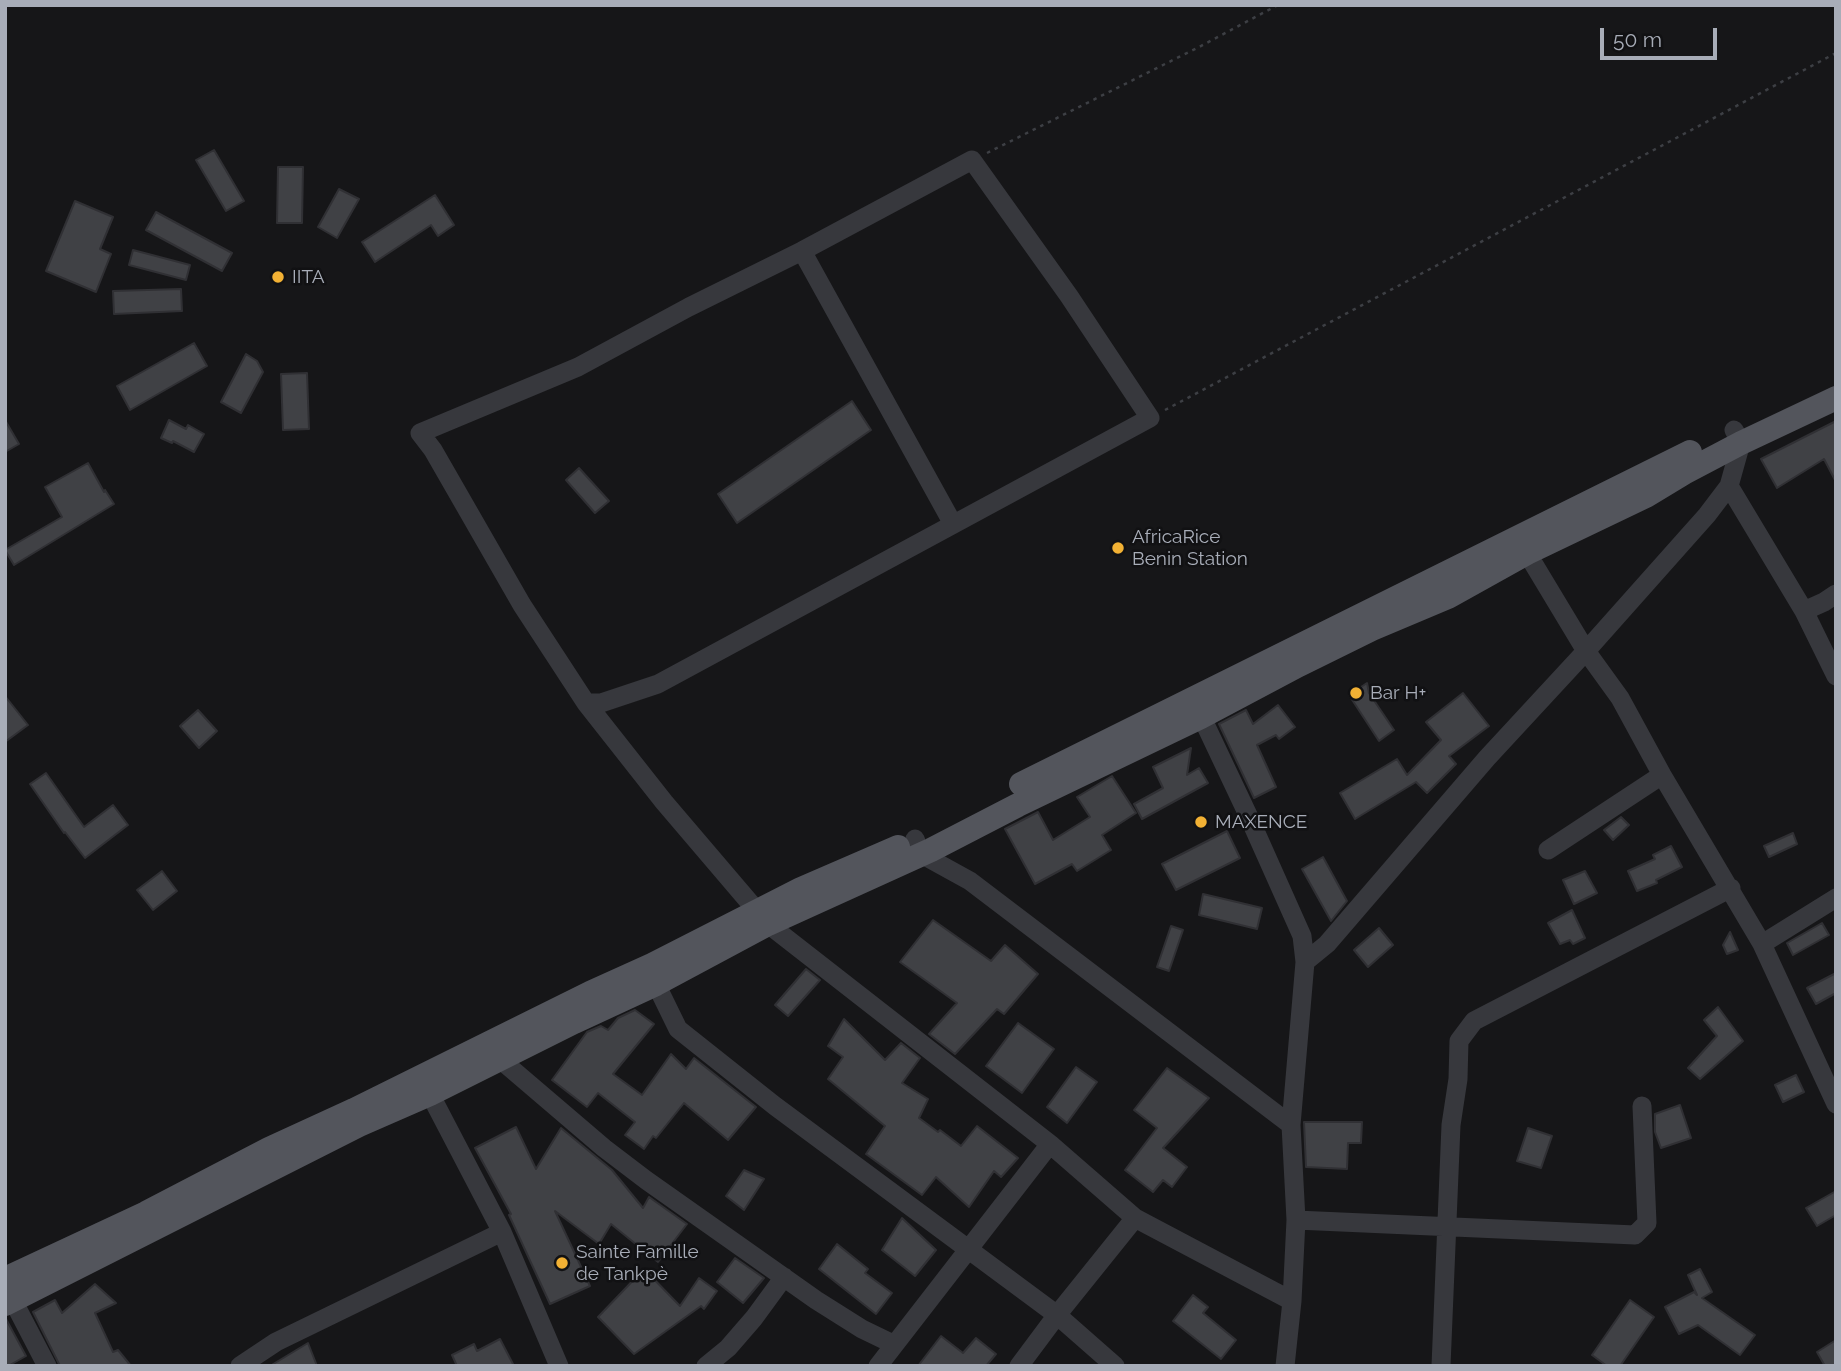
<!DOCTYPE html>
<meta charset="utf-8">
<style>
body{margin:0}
#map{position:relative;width:1841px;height:1371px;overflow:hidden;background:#161618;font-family:Raleway,sans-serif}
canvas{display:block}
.frame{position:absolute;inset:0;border:7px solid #a8adb8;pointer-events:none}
.scale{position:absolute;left:1600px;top:28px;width:117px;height:32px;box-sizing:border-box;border:4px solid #a8adb8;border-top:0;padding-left:9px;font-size:21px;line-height:24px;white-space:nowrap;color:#a8adb8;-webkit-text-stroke:5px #111113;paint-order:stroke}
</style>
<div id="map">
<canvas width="1841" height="1371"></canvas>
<div class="frame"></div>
<div class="scale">50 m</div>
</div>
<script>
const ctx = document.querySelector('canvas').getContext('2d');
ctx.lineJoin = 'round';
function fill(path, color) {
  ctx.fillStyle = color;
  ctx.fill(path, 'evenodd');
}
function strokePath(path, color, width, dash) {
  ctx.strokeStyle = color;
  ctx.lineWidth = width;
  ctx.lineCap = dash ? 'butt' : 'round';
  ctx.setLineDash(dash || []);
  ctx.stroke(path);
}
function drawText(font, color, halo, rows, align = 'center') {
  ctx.font = font + ' Raleway,sans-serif';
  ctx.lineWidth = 5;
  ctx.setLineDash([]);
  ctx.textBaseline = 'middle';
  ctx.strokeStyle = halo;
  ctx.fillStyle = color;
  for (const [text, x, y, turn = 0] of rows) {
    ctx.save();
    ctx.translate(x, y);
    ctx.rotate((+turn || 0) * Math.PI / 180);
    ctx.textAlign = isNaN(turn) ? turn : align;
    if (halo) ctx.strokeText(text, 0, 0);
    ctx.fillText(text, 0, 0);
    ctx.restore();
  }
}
const building = new Path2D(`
 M214,150l30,51 -18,10 -30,-51z
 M278,167h25l-1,56h-25z
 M339,189l20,10 -22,39 -19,-11z
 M435,195l19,30 -16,11 -7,-11 -56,37 -13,-20z
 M75,201l38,16 -13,32 11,5 -15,38 -50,-21z
 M156,212l76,41 -10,18 -76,-41z
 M133,250l57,15 -4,15 -57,-15z
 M181,289l1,22 -68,3 -1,-23z
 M194,343l13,23 -77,44 -13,-24z
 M246,354l11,7 6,11 -22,41 -20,-11z
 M307,373l2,56 -26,1 -2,-56z
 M852,401l19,29 -134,93 -19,-29z
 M5,420l14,24 -14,8z
 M169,420l17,9 2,-4 16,9 -10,18 -21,-11 -1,2 -11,-5z
 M1836,421v61l-12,-23 -47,29 -16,-29z
 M88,463l16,29 1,-2 9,14 -100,61 -9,-15 57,-33 -17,-30z
 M579,468l30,33 -14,12 -29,-33z
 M1367,683l2,10 25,37 -15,11 -30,-46z
 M1463,693l26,33 -40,30 7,8 -29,29 -11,-11 -61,37 -15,-26 57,-34 10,16 34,-35 -15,-18z
 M5,696l23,29 -23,17z
 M1278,705l17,22 -16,12 -3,-4 -19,10 19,42 -22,11 -35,-74 27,-14 7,14z
 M198,710l19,21 -18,17 -19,-22z
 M1191,748l-4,27 12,-7 9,15 -66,36 -8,-15 29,-16 -10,-21z
 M46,773l38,54 29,-22 15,20 -43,33 -20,-26 -1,1 -34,-49z
 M1112,776l24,37 -34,22 9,15 -34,21 -5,-7 -37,20 -30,-55 33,-17 15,28 37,-23 -13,-20z
 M1621,817l8,8 -16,15 -9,-10z
 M1227,831l13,27 -64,32 -14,-26z
 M1793,833l4,11 -28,13 -5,-11z
 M1671,846l11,21 -26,13 1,3 -20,8 -9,-20 27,-12 -2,-4z
 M1323,857l24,44 -16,20 -29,-52z
 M162,871l15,20 -24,19 -16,-20z
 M1585,871l12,22 -23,11 -11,-24z
 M1203,894l59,14 -5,21 -58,-14z
 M1572,910l13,28 -12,6 -3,-4 -10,4 -12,-21z
 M933,920l58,41 14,-16 33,29 -34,40 -7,-5 -42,45 -26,-20 28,-31 -57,-41z
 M1822,923l7,12 -36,20 -6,-12z
 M1171,926l12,4 -14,41 -12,-4z
 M1379,928l14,17 -25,22 -14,-17z
 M1730,932l8,18 -11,4 -4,-9z
 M806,969l14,11 -32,36 -13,-11z
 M1836,973v20l-20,11 -9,-16z
 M1718,1007l25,34 -43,38 -12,-11 29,-32 -13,-16z
 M635,1010l19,14 -41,50 29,21 29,-41 15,15 8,-11 62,49 -28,33 -44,-37 -28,35 -3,-2 -9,13 -19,-14 10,-13 -37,-29 -11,14 -35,-27 35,-48 14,-6 7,4 10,-12z
 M844,1019l41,41 16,-17 19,15 -18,25 26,16 -9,19 19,14 2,-2 21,16 16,-20 41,32 -17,19 -7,-6 -25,36 -33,-30 -14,18 -56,-41 19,-28 -57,-47 15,-22 -15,-11z
 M1018,1023l36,26 -32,44 -36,-27z
 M1076,1067l21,15 -30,41 -20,-16z
 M1167,1068l42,30 -46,50 24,19 -15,20 -9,-7 -10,12 -28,-22 32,-42 -23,-18z
 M1796,1075l8,17 -21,10 -8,-17z
 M1680,1105l11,33 -30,10 -6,-16v-18z
 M1304,1122h58l-1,21h-13l-1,26 -41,-2z
 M516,1127l20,42 25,-41 51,42 31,38 6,-11 38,27 -29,38 -47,-38 -12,20 -44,-33 35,75 -40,18 -41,-89 2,-1 -36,-66z
 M1528,1128l24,8 -11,32 -24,-7z
 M744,1170l20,9 -20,31 -18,-14z
 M1836,1191v24l-19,11 -11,-18z
 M902,1218l34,32 -21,26 -33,-26z
 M837,1244l31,25 -3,4 27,20 -16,21 -57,-45z
 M735,1258l29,20 -21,25 -26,-21z
 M644,1269l36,37 19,-28 18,13 -13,18 -3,-3 -67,48 -36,-37z
 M1700,1269l12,23 -10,6 53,37 -15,20 -42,-30 -19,9 -14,-27 29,-15 3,3 -9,-20z
 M95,1284l21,19 -21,10 18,39 5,-2 13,16h-71l-27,-54 22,-12 7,13z
 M1193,1295l15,12 -5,6 33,27 -15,19 -48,-38z
 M1630,1300l24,17 -34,49h-13l-15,-11z
 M6,1319l20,37 -18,10h-3z
 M941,1336l22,17 13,-15 20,16 -10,12h-68z
 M500,1339l14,27h-57l-5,-11 22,-11 3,7z
 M1836,1340v26h-11l-8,-14z
 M308,1343l9,23h-47z`);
fill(building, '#404145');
strokePath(building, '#303034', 2);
strokePath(new Path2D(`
 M987,153l212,-106 79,-42
 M1165,410l671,-357`), '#3d3f44', 2.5, [3.5, 5]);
strokePath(new Path2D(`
 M802,251l151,273
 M1734,430l7,13 -12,43 75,125 32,65
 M1521,541l6,12 59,98 34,47 42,77 100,169 74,160
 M1804,611l20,-9 12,-8
 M586,703h15l57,-19 492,-266 -81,-122 -97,-136 -170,91 -113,56 -111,60 -158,66 13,17 89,155 64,98 78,99 104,122 282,220 85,74 157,83
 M1196,705l52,110 54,121 3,26 -14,163 5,95 -4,81 -7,65
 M915,839l6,15 49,27 321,244
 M1548,850l114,-75
 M1762,944l74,-46
 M1305,962l22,-18 160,-186 99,-107 121,-136 22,-29
 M653,971l3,13 22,45 97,77 282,209 58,51
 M494,1048l7,12 103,88 42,32 170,120 46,29 31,15
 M430,1079v15l72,138 57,134
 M1296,1220l339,15 12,-12 -5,-117
 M7,1289l40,77
 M240,1366l36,-24 226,-110
 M706,1366l22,-18 26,-30 30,-41
 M878,1366l172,-222
 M1019,1366l38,-51 78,-97
 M1441,1366l10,-241 7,-46 1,-38 15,-20 257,-133`), '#37383d', 19);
strokePath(new Path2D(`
 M1021,784l669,-332
 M5,1279l141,-66 123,-64 85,-39 236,-117 62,-28 149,-76 97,-42
 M5,1304l354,-179 71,-31 144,-72 82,-38 112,-60 163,-74 87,-45 183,-88 98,-52 73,-36 76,-32 79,-44 119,-57 38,-23 57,-30 95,-45`), '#53555c', 24);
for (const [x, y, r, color] of [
 [278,277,7,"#f2b134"],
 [1118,548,7,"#f2b134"],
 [1356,693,7,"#f2b134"],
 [1201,822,7,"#f2b134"],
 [562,1263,7,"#f2b134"]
]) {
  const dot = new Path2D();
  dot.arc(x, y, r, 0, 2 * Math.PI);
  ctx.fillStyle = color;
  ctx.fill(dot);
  strokePath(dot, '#111113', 2.5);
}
drawText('19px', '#a8adb8', '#111113', [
 ["IITA",292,277],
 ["AfricaRice",1132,537],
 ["Benin Station",1132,559],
 ["Bar H+",1370,693],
 ["MAXENCE",1215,822],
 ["Sainte Famille",576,1252],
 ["de Tankpè",576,1274]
], 'left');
</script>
